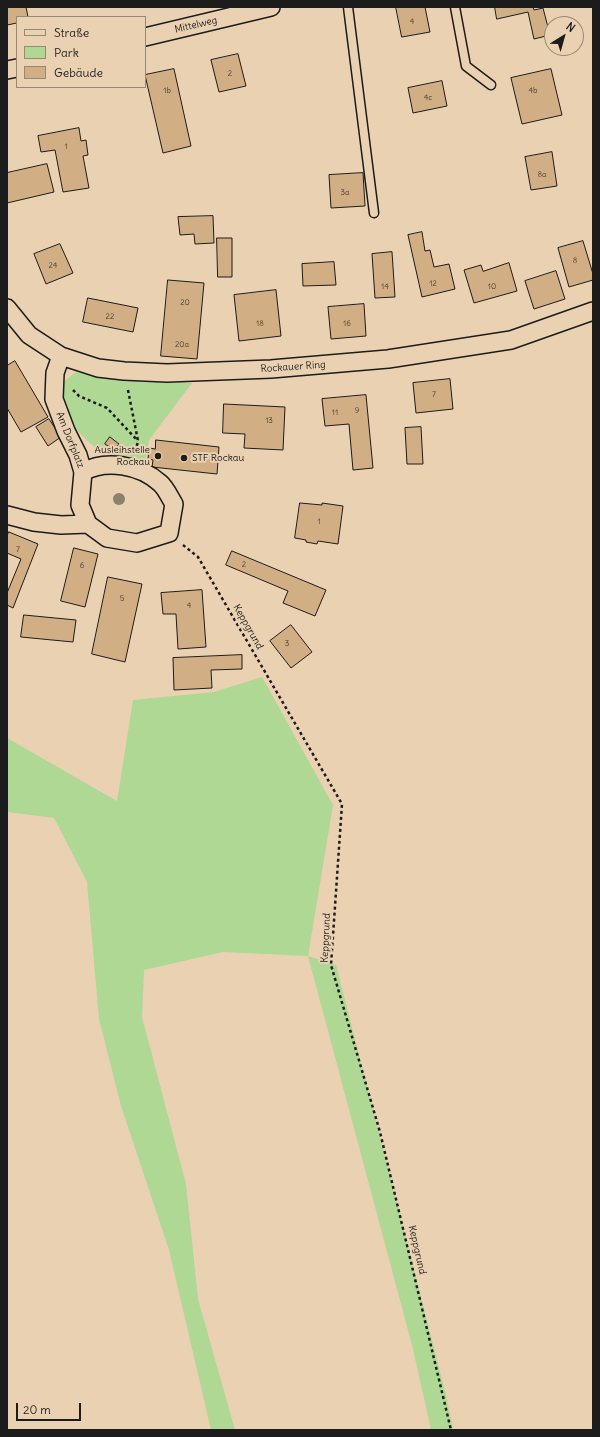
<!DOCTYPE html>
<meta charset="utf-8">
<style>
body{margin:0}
#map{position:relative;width:600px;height:1437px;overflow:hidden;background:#ead1b2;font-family:Delius,sans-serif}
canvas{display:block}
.frame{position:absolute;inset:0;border:8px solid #1c1c1c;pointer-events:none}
.legend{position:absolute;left:16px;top:16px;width:130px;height:72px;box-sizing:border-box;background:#ead1b2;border:1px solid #988976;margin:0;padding:5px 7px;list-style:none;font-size:12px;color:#1c1c1c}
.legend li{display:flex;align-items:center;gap:8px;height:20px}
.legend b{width:20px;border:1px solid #988976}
.north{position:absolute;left:544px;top:16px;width:40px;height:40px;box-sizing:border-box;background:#ead1b2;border:1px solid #988976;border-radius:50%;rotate:37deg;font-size:11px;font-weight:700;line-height:16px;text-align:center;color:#1c1c1c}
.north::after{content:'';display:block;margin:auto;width:14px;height:18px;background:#1c1c1c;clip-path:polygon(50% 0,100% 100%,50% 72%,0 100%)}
.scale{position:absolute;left:16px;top:1403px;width:65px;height:18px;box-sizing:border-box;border:2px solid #1c1c1c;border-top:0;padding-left:5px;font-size:12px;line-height:14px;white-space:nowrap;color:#1c1c1c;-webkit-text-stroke:3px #ead1b2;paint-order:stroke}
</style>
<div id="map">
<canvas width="600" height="1437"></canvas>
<div class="frame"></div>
<ul class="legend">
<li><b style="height:5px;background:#ead1b2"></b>Straße</li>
<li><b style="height:11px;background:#afd895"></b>Park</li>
<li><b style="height:11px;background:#d1ae84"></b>Gebäude</li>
</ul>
<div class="north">N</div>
<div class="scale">20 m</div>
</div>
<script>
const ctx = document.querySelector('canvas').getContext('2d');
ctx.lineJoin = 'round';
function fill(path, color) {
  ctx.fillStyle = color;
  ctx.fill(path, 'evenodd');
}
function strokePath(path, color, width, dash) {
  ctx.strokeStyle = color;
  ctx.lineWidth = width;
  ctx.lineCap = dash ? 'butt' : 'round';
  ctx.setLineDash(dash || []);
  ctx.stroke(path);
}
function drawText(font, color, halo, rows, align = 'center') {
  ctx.font = font + ' Delius,sans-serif';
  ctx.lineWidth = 4;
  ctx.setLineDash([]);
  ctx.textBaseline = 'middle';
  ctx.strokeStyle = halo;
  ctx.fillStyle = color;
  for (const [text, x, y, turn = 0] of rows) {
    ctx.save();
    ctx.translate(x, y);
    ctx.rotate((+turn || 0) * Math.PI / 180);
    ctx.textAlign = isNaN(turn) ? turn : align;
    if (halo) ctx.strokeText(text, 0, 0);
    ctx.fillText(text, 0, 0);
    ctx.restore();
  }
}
fill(new Path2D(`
 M76,372l22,5 94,6 -43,57 -4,24c-11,-2 -22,-4 -33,-8 -22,-7 -49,-37 -52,-61 0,-3 1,-8 2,-12z
 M262,677l71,128 -25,151 28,9 110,430 7,35h-22l-18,-81 -105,-393 -85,-4 -79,18 -2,47 44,167 12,115 37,131h-24l-42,-180 -48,-144 -22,-87 -12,-137 -33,-64 -47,-6v-74l110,63 16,-101 81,-8z`), '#afd895');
const building = new Path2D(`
 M7,7h19l2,10h-11v6l-10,2z
 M396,7h29l5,25 -28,5z
 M495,7h38l1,3 9,-2 7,27 -16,4 -6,-27 -31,7z
 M238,54l8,32 -27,6 -8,-32z
 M174,69l17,77 -28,7 -18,-78z
 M551,69l11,46 -40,9 -11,-46z
 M442,81l5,25 -34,7 -5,-25z
 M79,128l2,13 5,-1 2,15 -5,1 6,32 -26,4 -8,-42 -14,2 -3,-16z
 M552,152l5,34 -26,4 -6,-33z
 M47,164l7,28 -47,11v-30z
 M363,173l2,33 -34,2 -2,-33z
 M213,216l1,27 -19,1 -1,-10 -14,1 -2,-18z
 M422,232l3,19 5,-1 4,17 15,-3 6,25 -33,8 -14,-62z
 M217,238h15v39h-14z
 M583,241l10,33v6l-24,7 -11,-39z
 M60,244l13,29 -27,11 -12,-30z
 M392,252l3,45 -20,1 -3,-44z
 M334,262l2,23 -33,1 -1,-22z
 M509,263l8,28 -43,12 -10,-33 17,-5 2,6z
 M556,271l9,28 -31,10 -9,-28z
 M168,280l36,3 -7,76 -36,-3z
 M276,290l5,46 -42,5 -5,-46z
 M88,298l50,10 -5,24 -50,-10z
 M364,304l2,32 -35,3 -3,-32z
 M15,361l33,56 -27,15 -14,-24v-42z
 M450,379l3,30 -37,4 -3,-30z
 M366,395l7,73 -20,2 -4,-46 -24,2 -3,-27z
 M224,404l61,3 -2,43 -39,-2 1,-14 -22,-1z
 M49,419l12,18 -13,9 -12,-19z
 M421,427l2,37h-16l-2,-36z
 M110,437l9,7 -5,6 -9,-6z
 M156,440l63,7 -2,27 -65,-7 1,-7 -5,-1 1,-11 6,1z
 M300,503l22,2v-2l21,3 -5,38 -20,-3 -1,3 -11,-2v-2l-11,-2z
 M9,532l29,12 -25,64 -6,-3v-12l14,-34 -14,-6v-17z
 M74,548l24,6 -13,53 -24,-6z
 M232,551l94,39 -11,26 -32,-13 5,-12 -62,-26z
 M108,577l34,7 -17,78 -33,-8z
 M202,590l4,57 -28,2 -2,-35h-13l-2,-21z
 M24,615l52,5 -3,22 -52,-5z
 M291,625l21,27 -21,16 -21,-27z
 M242,655v14l-31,1 1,18 -38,2 -1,-32z`);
fill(building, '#d1ae84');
strokePath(building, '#1c1c1c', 1);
const lane = new Path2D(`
 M348,7l26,206
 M455,7l11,59 25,19`);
const street = new Path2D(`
 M145,37l126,-30
 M7,70l10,-2
 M7,308l22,27 32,21 37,12 26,3 43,2 104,-4 117,-10 123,-19 82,-29
 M61,356l-6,17 -1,26 12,32 12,24 5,17 -3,33 8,19 19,14 30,5 32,-10 5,-29c-4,-6 -8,-16 -14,-21 -20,-18 -54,-24 -77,-11
 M7,515l27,7 27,3 27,-1`);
strokePath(lane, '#1c1c1c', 11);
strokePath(street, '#1c1c1c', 20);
strokePath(new Path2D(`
 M73,390l6,6 28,12 31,33
 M128,390l10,51 -2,8
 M183,545l15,12 144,247 -11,161 49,167 71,298`), '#1c1c1c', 2.5, [3, 3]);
strokePath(lane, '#ead1b2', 8);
strokePath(street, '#ead1b2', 17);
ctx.fillStyle = '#89826d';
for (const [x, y] of [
 [119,499]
]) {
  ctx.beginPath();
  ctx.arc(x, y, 6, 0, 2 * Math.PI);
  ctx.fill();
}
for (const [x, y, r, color] of [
 [158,456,4,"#1c1c1c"],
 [184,458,4,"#1c1c1c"]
]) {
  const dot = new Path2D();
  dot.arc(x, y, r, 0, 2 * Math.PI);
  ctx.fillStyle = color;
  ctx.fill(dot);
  strokePath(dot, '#ead1b2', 1.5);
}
drawText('8px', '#494036', null, [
 ["4",412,22],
 ["2",230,74],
 ["1b",167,91],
 ["4b",533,91],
 ["4c",428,98],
 ["1",66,147],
 ["8a",542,175],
 ["3a",345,193],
 ["8",575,261],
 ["24",53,266],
 ["12",433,284],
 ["14",385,287],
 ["10",492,287],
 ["20",185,303],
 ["22",110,317],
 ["18",260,324],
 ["16",347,324],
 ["20a",182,345],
 ["7",434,395],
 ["9",357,411],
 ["11",335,413],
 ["13",269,421],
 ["1",319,522],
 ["7",18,550],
 ["2",244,565],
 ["6",82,566],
 ["5",122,599],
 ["4",189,606],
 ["3",287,644]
]);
drawText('10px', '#1c1c1c', '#ead1b2', [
 ["Mittelweg",196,25,-13],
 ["Rockauer Ring",293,367,-4],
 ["Am Dorfplatz",70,440,68],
 ["Keppgrund",248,627,60],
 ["Keppgrund",326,938,-87],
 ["Keppgrund",417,1250,77]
]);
drawText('10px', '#1c1c1c', '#ead1b2', [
 ["Ausleihstelle",150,450],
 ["Rockau",150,462],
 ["STF Rockau",192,458,"left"]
], 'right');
</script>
